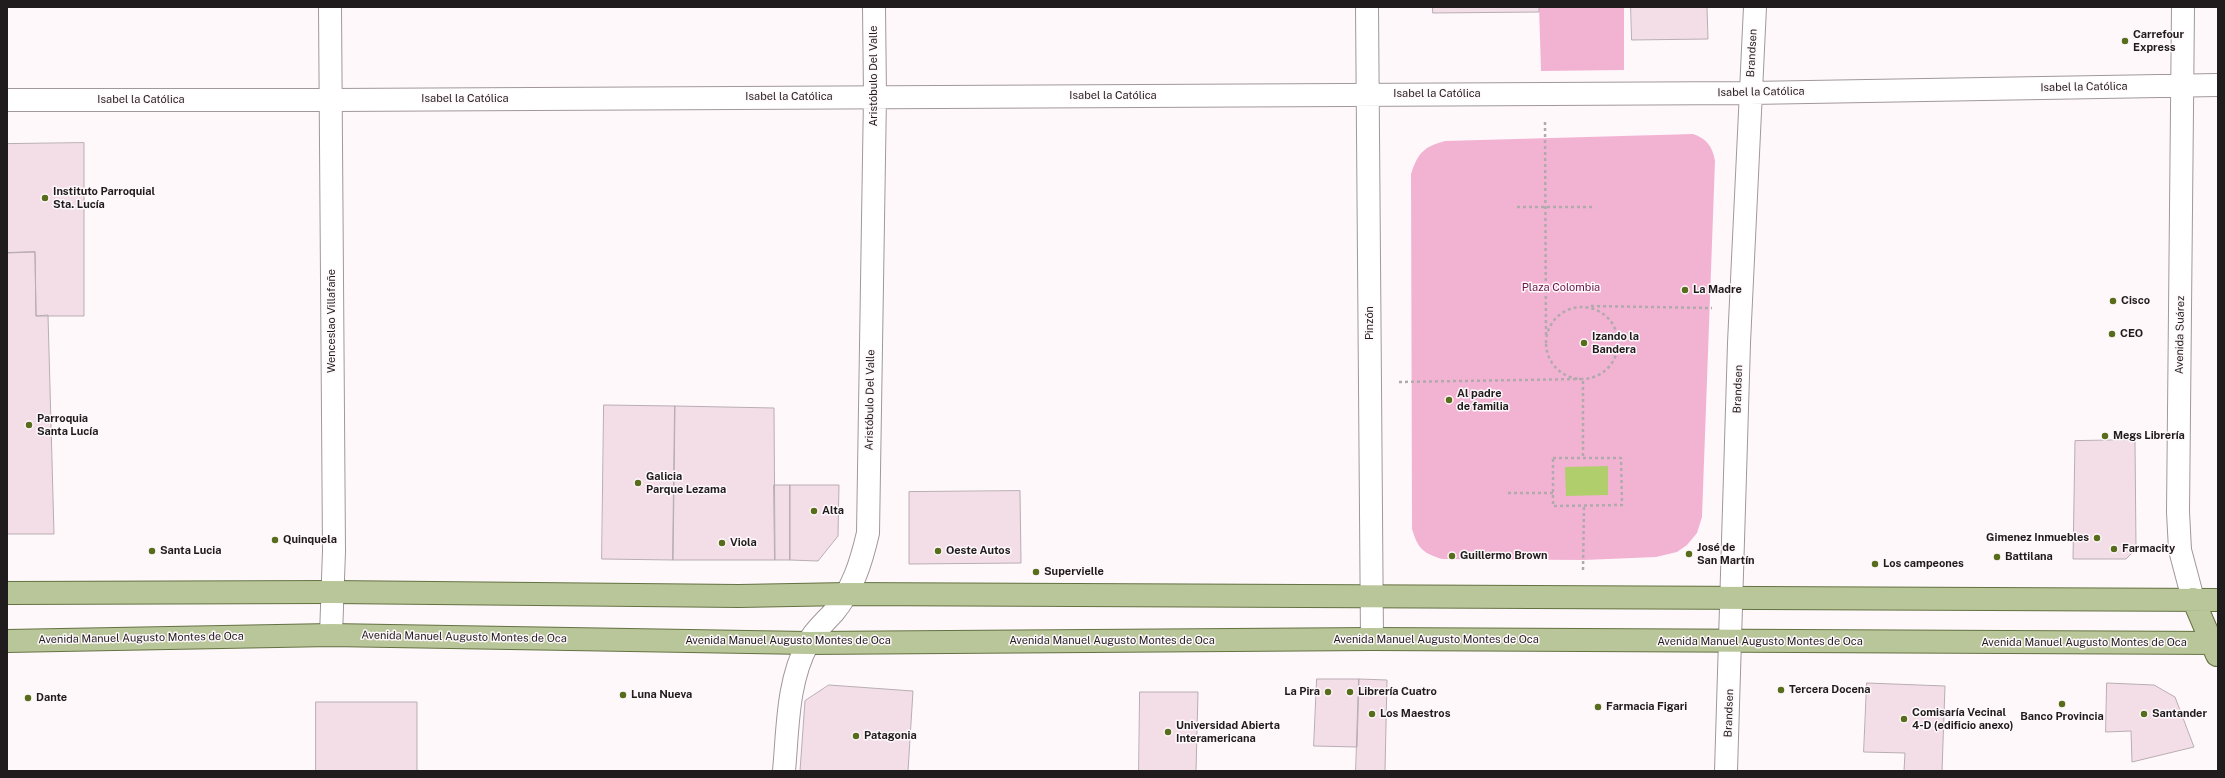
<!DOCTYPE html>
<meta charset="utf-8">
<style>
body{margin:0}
#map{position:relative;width:2225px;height:778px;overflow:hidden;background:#fff8fb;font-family:"Public Sans",sans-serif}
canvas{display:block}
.frame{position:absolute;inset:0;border:8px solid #201c1e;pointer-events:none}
</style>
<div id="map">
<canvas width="2225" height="778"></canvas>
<div class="frame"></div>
</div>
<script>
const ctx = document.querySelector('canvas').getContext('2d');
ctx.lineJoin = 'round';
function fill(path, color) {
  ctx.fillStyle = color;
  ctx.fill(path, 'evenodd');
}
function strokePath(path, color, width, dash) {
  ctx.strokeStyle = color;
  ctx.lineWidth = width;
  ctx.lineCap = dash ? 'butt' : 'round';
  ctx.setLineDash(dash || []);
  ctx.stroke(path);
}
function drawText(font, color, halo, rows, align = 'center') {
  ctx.font = font + ' "Public Sans",sans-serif';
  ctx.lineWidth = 3;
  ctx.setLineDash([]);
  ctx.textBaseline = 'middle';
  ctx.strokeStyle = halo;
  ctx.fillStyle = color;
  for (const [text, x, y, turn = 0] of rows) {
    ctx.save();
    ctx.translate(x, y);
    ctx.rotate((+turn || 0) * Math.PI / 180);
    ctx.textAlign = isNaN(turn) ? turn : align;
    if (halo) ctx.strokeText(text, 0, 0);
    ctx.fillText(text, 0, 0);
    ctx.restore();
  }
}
fill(new Path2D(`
 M1539,7h85v63l-83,1z
 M1693,134c13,4 20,13 22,27l-13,356 -5,16 -10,12 -10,7 -21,5 -72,3 -142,-1c-19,-6 -24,-10 -30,-30l-1,-355c7,-21 12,-27 34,-33z`), '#f2b3d3');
fill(new Path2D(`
 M1608,466v29l-42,1 -1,-29z`), '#b0ce6c');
const building = new Path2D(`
 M1433,7h106v5l-106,1z
 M1631,7h76l1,32 -76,1z
 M84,143v173h-48l-1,-64 -28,1v-109z
 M35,252l1,64 12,-1 6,219h-47v-281z
 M604,405l71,1 -2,154 -71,-1z
 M675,406l99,2 1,152h-102z
 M2135,440l1,109 -10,10h-53l2,-118z
 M774,485h16v75h-15z
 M790,485h49l-1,51 -20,25 -28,-1z
 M1020,491l1,72 -112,1v-72z
 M1317,679h42l-2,68 -43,-1z
 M1359,679l28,1 -2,91h-29z
 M1867,683l78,3 -3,85h-38l1,-18 -41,-1z
 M2107,683l47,2 21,12 19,50 -62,15 -1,-31 -25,1z
 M829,685l84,6 -5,80h-108l5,-70z
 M1140,692h58l-2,79h-57z
 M316,702h101v69h-101z`);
fill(building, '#f3dee8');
strokePath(building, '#b8adb2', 1);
const minor = new Path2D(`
 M330,7l4,544 -3,84
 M1367,7l5,632
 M2183,7l-5,505 2,38 13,49
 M7,100h324l1419,-7 468,-8
 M784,771c4,-43 3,-89 24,-128 6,-12 16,-20 25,-30 20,-24 28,-50 35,-80l7,-437 -1,-89
 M1726,771l13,-428 16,-336`);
const major = new Path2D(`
 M7,593l325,-1 407,4 108,-2 1371,6
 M2193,599l24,56
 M7,641l324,-6 477,8 564,-4 846,4`);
strokePath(minor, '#a1979c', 24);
strokePath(major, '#647242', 24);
strokePath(new Path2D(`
 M1545,122l1,215
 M1517,207h75
 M1591,306l121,2
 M1546 343a36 36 0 1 1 72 0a36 36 0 1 1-72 0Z
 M1399,382l184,-3v79
 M1553,458h68l1,47 -69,1z
 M1508,493h45
 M1583,570l1,-64`), '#b0aaad', 2.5, [3, 3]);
strokePath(minor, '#fff', 22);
strokePath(major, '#b8c699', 22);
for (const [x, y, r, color] of [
 [2125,41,4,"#576d1c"],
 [45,198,4,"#576d1c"],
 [1685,290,4,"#576d1c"],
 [2113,301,4,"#576d1c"],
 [2112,334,4,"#576d1c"],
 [1584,343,4,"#576d1c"],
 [1449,400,4,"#576d1c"],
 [29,425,4,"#576d1c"],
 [2105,436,4,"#576d1c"],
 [638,483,4,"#576d1c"],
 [814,511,4,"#576d1c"],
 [2097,538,4,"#576d1c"],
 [275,540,4,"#576d1c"],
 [722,543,4,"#576d1c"],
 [2114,549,4,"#576d1c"],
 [152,551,4,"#576d1c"],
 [938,551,4,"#576d1c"],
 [1689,554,4,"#576d1c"],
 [1452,556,4,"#576d1c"],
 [1997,557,4,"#576d1c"],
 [1875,564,4,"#576d1c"],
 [1036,572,4,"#576d1c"],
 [1781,690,4,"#576d1c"],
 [1328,692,4,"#576d1c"],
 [1350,692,4,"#576d1c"],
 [623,695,4,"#576d1c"],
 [28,698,4,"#576d1c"],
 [2062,704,4,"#576d1c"],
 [1598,707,4,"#576d1c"],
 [1372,714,4,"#576d1c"],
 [2144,714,4,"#576d1c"],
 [1904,719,4,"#576d1c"],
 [1168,732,4,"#576d1c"],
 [856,736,4,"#576d1c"]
]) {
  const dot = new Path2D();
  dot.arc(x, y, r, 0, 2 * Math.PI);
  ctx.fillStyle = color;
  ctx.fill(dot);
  strokePath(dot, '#fff8fb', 1.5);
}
drawText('bold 11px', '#201c1e', '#fff8fb', [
 ["Carrefour",2133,35],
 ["Express",2133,48],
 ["Instituto Parroquial",53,192],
 ["Sta. Lucía",53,205],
 ["La Madre",1693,290],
 ["Cisco",2121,301],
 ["CEO",2120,334],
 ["Izando la",1592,337],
 ["Bandera",1592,350],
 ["Al padre",1457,394],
 ["de familia",1457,407],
 ["Parroquia",37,419],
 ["Santa Lucía",37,432],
 ["Megs Librería",2113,436],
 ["Galicia",646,477],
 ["Parque Lezama",646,490],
 ["Alta",822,511],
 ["Gimenez Inmuebles",2089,538,"right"],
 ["Quinquela",283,540],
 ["Viola",730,543],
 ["José de",1697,548],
 ["San Martín",1697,561],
 ["Farmacity",2122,549],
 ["Santa Lucia",160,551],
 ["Oeste Autos",946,551],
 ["Guillermo Brown",1460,556],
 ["Battilana",2005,557],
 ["Los campeones",1883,564],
 ["Supervielle",1044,572],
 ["Tercera Docena",1789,690],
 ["La Pira",1320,692,"right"],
 ["Librería Cuatro",1358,692],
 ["Luna Nueva",631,695],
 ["Dante",36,698],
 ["Farmacia Figari",1606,707],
 ["Comisaría Vecinal",1912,713],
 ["4-D (edificio anexo)",1912,726],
 ["Los Maestros",1380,714],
 ["Santander",2152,714],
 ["Banco Provincia",2062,717,"center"],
 ["Universidad Abierta",1176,726],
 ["Interamericana",1176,739],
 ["Patagonia",864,736]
], 'left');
drawText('11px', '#201c1e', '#fff8fb', [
 ["Brandsen",1752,53,-87],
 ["Aristóbulo Del Valle",874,76,-90],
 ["Isabel la Católica",2084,87,-1],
 ["Isabel la Católica",1761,92,-1],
 ["Isabel la Católica",1437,94],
 ["Isabel la Católica",1113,96],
 ["Isabel la Católica",789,97],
 ["Isabel la Católica",465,99],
 ["Isabel la Católica",141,100],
 ["Wenceslao Villafañe",332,321,-90],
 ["Pinzón",1370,323,-90],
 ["Avenida Suárez",2180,335,-89],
 ["Brandsen",1738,389,-88],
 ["Aristóbulo Del Valle",870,400,-89],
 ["Avenida Manuel Augusto Montes de Oca",464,637,1],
 ["Avenida Manuel Augusto Montes de Oca",141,638,-1],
 ["Avenida Manuel Augusto Montes de Oca",1436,640],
 ["Avenida Manuel Augusto Montes de Oca",788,641],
 ["Avenida Manuel Augusto Montes de Oca",1112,641],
 ["Avenida Manuel Augusto Montes de Oca",1760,642],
 ["Avenida Manuel Augusto Montes de Oca",2084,643],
 ["Brandsen",1729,713,-88]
]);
drawText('11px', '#671448', '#fff8fb', [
 ["Plaza Colombia",1561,288]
]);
</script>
